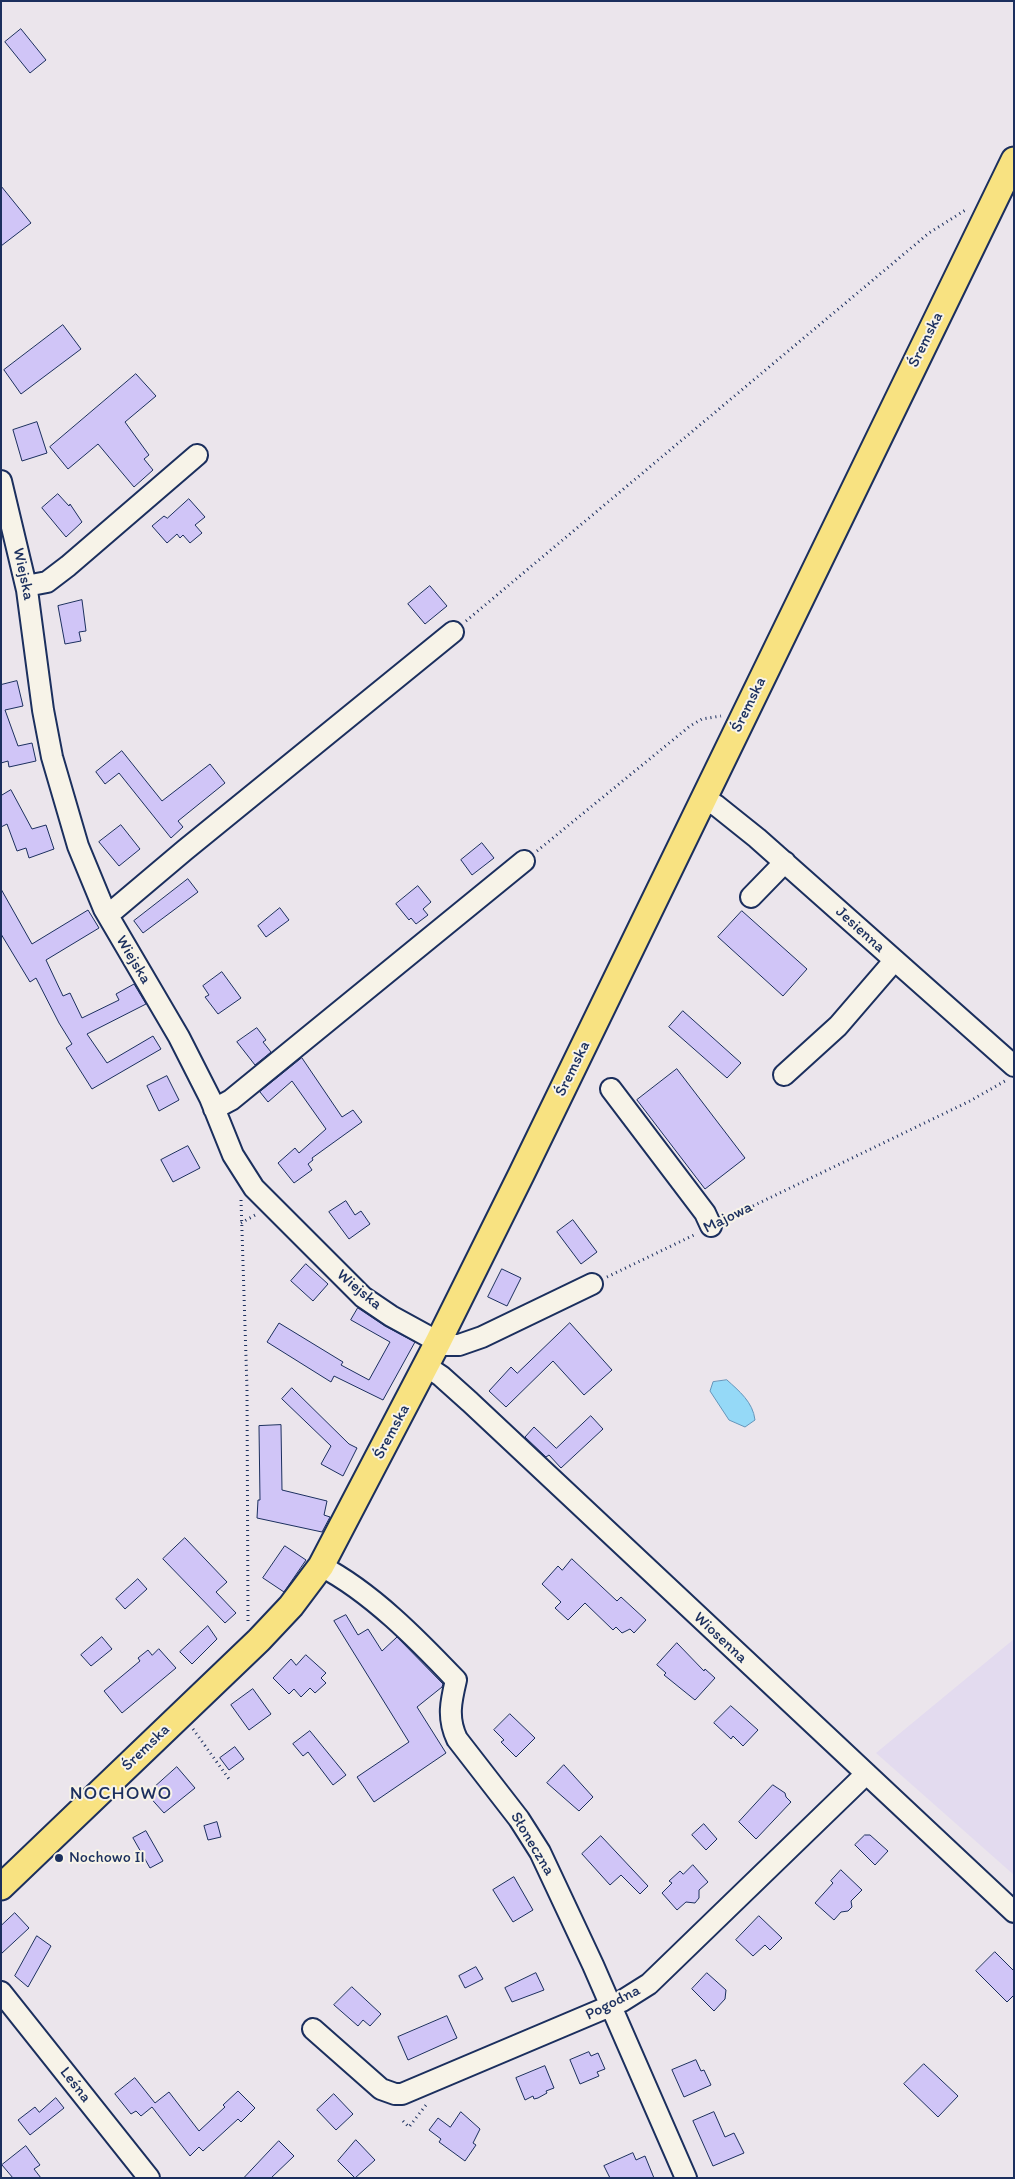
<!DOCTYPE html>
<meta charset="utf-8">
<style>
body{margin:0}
#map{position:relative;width:1015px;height:2179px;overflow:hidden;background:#ebe5ec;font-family:Itim,sans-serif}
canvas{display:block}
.frame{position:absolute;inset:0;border:2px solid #1b2f5e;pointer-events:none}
</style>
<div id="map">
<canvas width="1015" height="2179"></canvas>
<div class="frame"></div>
</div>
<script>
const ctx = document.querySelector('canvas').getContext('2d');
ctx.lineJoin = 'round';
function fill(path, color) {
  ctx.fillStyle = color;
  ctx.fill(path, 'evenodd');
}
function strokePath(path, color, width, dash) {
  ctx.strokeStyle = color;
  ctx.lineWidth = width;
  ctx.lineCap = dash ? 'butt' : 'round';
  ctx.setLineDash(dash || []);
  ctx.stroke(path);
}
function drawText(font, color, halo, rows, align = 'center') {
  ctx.font = font + ' Itim,sans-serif';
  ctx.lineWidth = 4;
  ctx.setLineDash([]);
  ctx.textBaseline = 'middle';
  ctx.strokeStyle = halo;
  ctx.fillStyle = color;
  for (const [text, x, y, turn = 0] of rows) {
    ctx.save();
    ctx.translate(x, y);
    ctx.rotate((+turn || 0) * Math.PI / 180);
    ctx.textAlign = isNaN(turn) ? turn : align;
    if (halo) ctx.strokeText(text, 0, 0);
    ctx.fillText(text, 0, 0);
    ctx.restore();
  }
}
fill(new Path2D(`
 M1014,1639v236l-138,-122z`), '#e3dbef');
const water = new Path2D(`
 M727,1380c12,11 26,22 28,40l-10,7 -16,-7 -19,-29 3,-9z`);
fill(water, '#95d9f7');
strokePath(water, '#6495ba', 1);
const building = new Path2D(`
 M21,29l25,31 -16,13 -25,-31z
 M1,186l30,37 -30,23z
 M63,325l18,24 -60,45 -17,-24z
 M136,374l20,22 -31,26 24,33 -5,4 9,11 -19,17 -36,-43 -30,25 -18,-22z
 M37,422l10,31 -25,8 -9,-31z
 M58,494l11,12 1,-2 12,18 -16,15 -24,-29z
 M189,499l16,18 -10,8 7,8 -12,10 -7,-8 -3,3 -3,-4 -10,9 -15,-17 12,-10 3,2z
 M430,586l17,20 -22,18 -17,-20z
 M82,600l4,31 -7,1 2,9 -16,3 -7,-38z
 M17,681l6,25 -18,4 13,36 14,-3 4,18 -27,6 -1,-6 -7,2v-78z
 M122,751l40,50 48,-37 15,19 -47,38 5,6 -12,11 -52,-65 -14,11 -9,-12z
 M11,790l21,39 14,-4 8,24 -25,9 -3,-10 -9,3 -10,-27 -6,3v-31z
 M121,825l19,24 -21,17 -20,-24z
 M482,843l12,15 -22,17 -11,-15z
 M188,879l10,13 -55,41 -9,-12z
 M418,886l13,16 -8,7 5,6 -12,9 -5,-6 -2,2 -13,-16z
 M1,889l31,55 56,-34 11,18 -53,32 17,36 7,-3 12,25 37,-18 -3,-6 18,-10 12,20 -59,30 20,29 46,-27 8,13 -69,40 -26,-41 6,-4 -13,-21 -23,-45 -6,4 -29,-48z
 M280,908l9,12 -23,17 -8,-11z
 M742,911l65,58 -24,27 -65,-59z
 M222,972l19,26 -23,16 -13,-17 4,-2 -6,-9z
 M683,1011l58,52 -14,15 -58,-51z
 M257,1028l9,12 -3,2 8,10 -16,13 -18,-23z
 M302,1058l40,59 11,-7 9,12 -50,36 1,2 -5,4 4,6 -18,13 -16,-20 17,-15 4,5 27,-24 -34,-48 -24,21 -8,-10z
 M677,1069l68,89 -40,31 -68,-89z
 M167,1076l12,24 -20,11 -12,-25z
 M188,1146l12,22 -27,14 -12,-22z
 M346,1201l9,14 6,-4 9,13 -21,15 -20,-27z
 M573,1220l24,32 -16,12 -24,-32z
 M306,1264l22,20 -15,17 -22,-20z
 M502,1269l19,9 -14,28 -19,-9z
 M358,1308l27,18 30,16 -32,58 -49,-24 -3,6 -64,-40 12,-19 64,39 -2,3 28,15 21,-38 -39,-22z
 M570,1323l42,47 -28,25 -31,-34 -47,46 -17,-16 22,-24 6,6z
 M292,1388l57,56 8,4 -14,28 -22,-12 10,-18 -49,-47z
 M591,1416l12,13 -42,39 -12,-13 -3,2 -21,-20 9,-10 22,21z
 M281,1425l1,65 45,11 -3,14 6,2 -8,15 -65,-14 1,-18h2l-1,-74z
 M185,1538l42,44 -11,10 20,21 -11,10 -62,-64z
 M285,1546l21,14 -22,32 -21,-14z
 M572,1559l45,42 4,-4 25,23 -12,13 -4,-4 -8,4 -6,-6 -3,3 -28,-27 -17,17 -13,-12 6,-6 -19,-18 16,-18 4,4z
 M138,1579l9,10 -22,20 -9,-10z
 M346,1615l12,20 10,-6 14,22 15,-14 46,47 -1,3 -25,20 29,46 -72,49 -17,-25 52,-35 -75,-121z
 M208,1626l9,13 -25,25 -12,-12z
 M102,1637l10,12 -21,17 -10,-11z
 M677,1643l27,28 1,-2 10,9 -20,22 -31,-25 2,-2 -9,-8z
 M159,1649l17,19 -54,45 -18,-22 36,-30 -2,-3 10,-8 4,5z
 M306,1655l20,18 -5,5 5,5 -11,10 -5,-5 -9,9 -7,-8 -5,5 -16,-16 18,-19 5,6z
 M253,1689l18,25 -22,16 -18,-25z
 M731,1706l27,24 -15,16 -10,-10 -2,3 -17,-16z
 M510,1714l25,24 -19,19 -15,-15 3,-2 -10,-10z
 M310,1731l36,44 -13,10 -25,-33 -5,4 -10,-12z
 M235,1747l9,12 -15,11 -9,-12z
 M564,1765l29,32 -14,14 -32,-28z
 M177,1767l18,21 -31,25 -17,-19z
 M773,1785l12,8 1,4 5,5 -35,37 -17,-17z
 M217,1822l4,15 -13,3 -4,-14z
 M704,1824l13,15 -11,11 -14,-15z
 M146,1831l17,30 -13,7 -17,-30z
 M865,1835h5l18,16 -13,14 -20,-20z
 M601,1836l47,50 -8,8 -19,-19 -11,10 -28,-31z
 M693,1865l15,17 -9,8v8l-4,5 -9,-1 -9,8 -15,-17 10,-10 -3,-2 11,-10 3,3z
 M841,1870l21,20 -11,11 1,6 -4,4 -7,1 -7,8 -19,-17 18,-20 -2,-2z
 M514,1877l19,33 -20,12 -20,-32z
 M15,1913l14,15 -28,26v-28z
 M759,1916l23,22 -12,12 -5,-5 -12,11 -17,-16z
 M37,1936l14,10 -23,41 -13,-11z
 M995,1952l19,19v24l-7,7 -31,-31z
 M476,1967l7,12 -18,9 -6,-12z
 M536,1973l8,17 -32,12 -7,-14z
 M707,1973l19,17 -1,9 -11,12 -22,-22z
 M352,1987l29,27 -11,12 -7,-6 -5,6 -24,-21z
 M447,2016l10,22 -49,22 -10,-23z
 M589,2052l2,4 7,-3 7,16 -8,3 2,4 -19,8 -10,-24z
 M696,2060l5,11 3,-1 7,15 -27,12 -12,-27z
 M924,2064l34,32 -20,21 -34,-33z
 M545,2066l9,22 -8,3 1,2 -9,5 -4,1 -1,-3 -8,4 -9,-22z
 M135,2078l20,25 14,-11 30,39 26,-24 -2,-2 15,-14 17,17 -14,14 -3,-3 -35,32 -4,-4 -9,9 -38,-49 -11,9 -5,-5 -5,3 -16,-20z
 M334,2094l19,20 -17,16 -19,-20z
 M56,2098l8,10 -34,27 -12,-15 17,-13 4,5z
 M461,2112l19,17 -7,14 3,2 -11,16 -26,-19 2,-3 -12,-9 9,-12 12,9z
 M714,2112l11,25 9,-4 10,20 -31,13 -20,-45z
 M356,2140l19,20 -20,18 -17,-17z
 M279,2141l15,15 -23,22h-27z
 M26,2146l14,19 -6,4 7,9h-28l-11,-13z
 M633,2153l3,7 9,-4 9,22h-44l-6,-12z`);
fill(building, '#d0c5f7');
strokePath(building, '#1b2f5e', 1);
const minor = new Path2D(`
 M1,481l26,109 16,120 9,47 26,89 26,63 75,128 31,61 23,57 21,33 109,109 28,19 53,29h15l23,-8 110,-53
 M26,586l21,-4 21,-16 129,-111
 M703,798l14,8 40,32 257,228
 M751,897l34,-35
 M108,915l77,-65 268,-218
 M784,1075l54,-49 56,-65
 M611,1089l94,124 6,13
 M214,1109l17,-9 293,-239
 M426,1366l15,10 29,26 544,510
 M321,1566c50,26 96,73 135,114 -5,21 -9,38 1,59l62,80 21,33 53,113 93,213
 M1,1992l148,186
 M313,2029l68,60 14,5h7l220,-93 27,-17 217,-210`);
const major = new Path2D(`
 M1,1887l258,-247 32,-34 30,-40 117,-224 83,-167 493,-1015`);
strokePath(minor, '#1b2f5e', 24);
strokePath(major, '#1b2f5e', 29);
strokePath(new Path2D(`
 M466,621l463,-388 38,-24
 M537,851l153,-125 12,-7 19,-3
 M241,1200l6,189 1,234
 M726,1219l244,-118 35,-20
 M241,1223l16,-9
 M607,1277l89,-43
 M193,1729l36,50
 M403,2121l6,6 17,-22`), '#1b2f5e', 3, [1, 4]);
strokePath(minor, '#f7f3e8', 20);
strokePath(major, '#f8e281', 25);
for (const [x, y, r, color] of [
 [59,1858,5,"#1b2f5e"]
]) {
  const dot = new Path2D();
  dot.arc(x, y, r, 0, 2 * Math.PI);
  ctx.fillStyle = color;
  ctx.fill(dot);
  strokePath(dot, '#f7f3e8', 2);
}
drawText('16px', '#1b2f5e', '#f7f3e8', [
 ["Śremska",926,340,-64],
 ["Wiejska",23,574,78],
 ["Śremska",749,705,-64],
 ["Jesienna",860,930,42],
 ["Wiejska",133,960,59],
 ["Śremska",573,1069,-64],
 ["Majowa",728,1218,-26],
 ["Wiejska",359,1290,40],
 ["Śremska",392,1432,-62],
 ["Wiosenna",720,1638,43],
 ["Śremska",146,1748,-44],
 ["Słoneczna",532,1844,59],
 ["Pogodna",613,2003,-27],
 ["Leśna",75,2085,52]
]);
drawText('16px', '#1b2f5e', '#f7f3e8', [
 ["Nochowo II",69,1858]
], 'left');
ctx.letterSpacing = '1px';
drawText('19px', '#1b2f5e', '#f7f3e8', [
 ["NOCHOWO",121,1794]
]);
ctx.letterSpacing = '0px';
</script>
